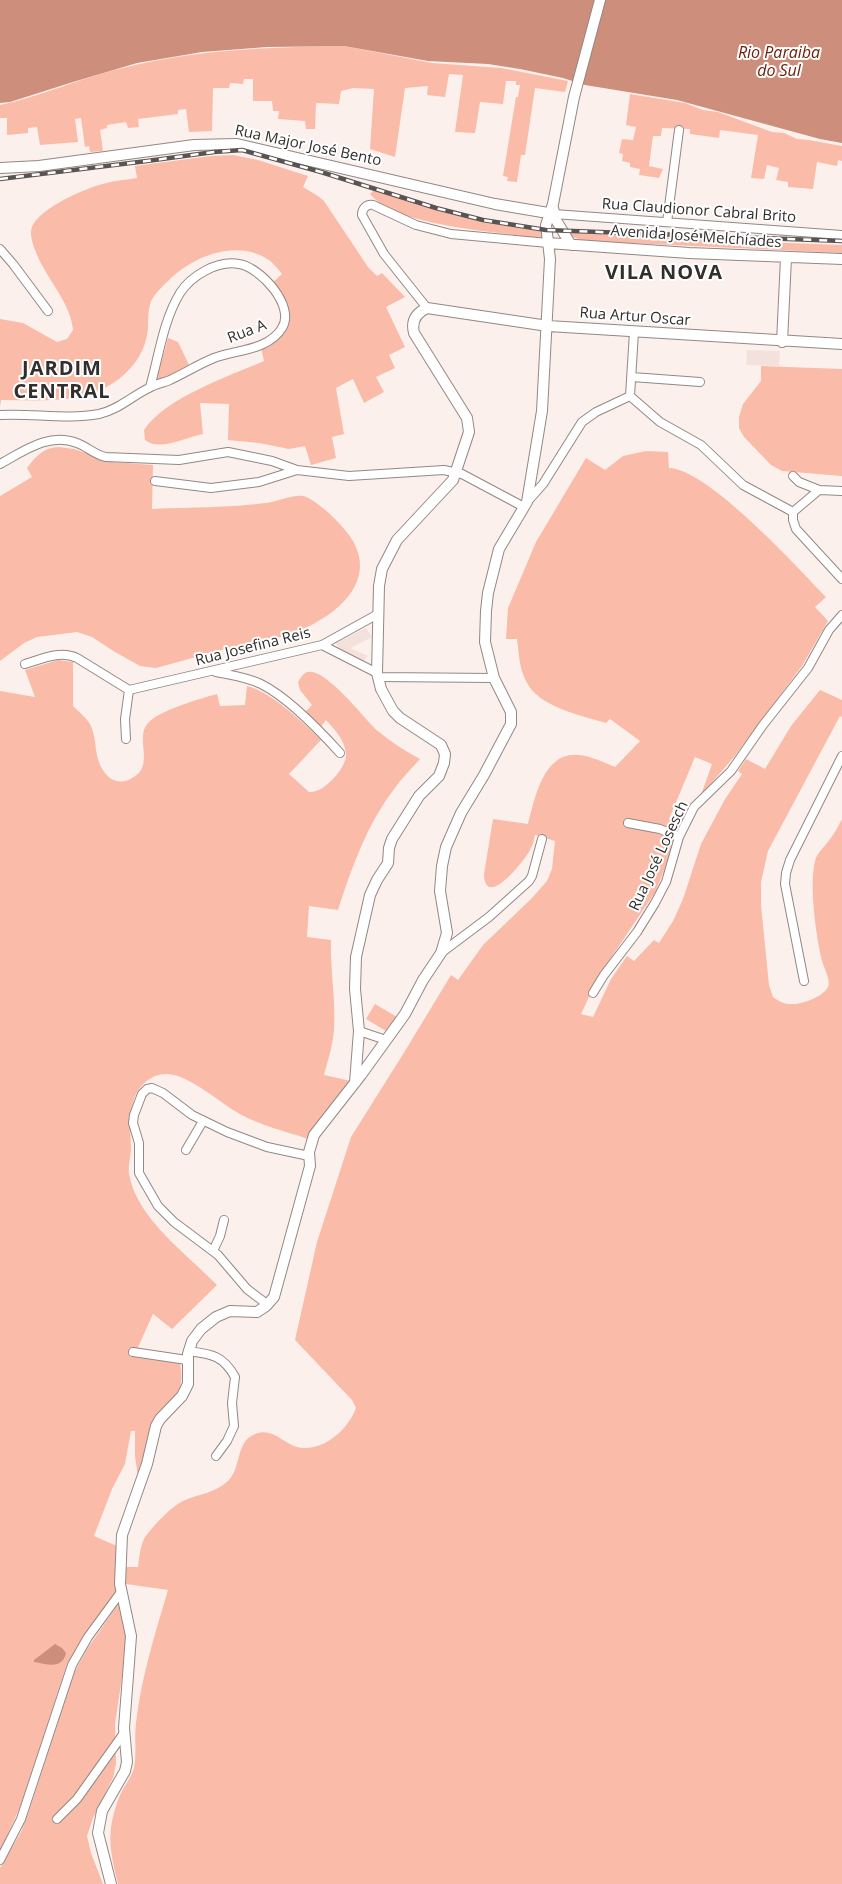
<!DOCTYPE html>
<meta charset="utf-8">
<style>
body{margin:0}
canvas{display:block;background:#fbf0ec}
</style>
<canvas width="842" height="1884"></canvas>
<script>
const ctx = document.querySelector('canvas').getContext('2d');
ctx.lineJoin = 'round';
function fill(path, color) {
  ctx.fillStyle = color;
  ctx.fill(path, 'evenodd');
}
function strokePath(path, color, width, dash) {
  ctx.strokeStyle = color;
  ctx.lineWidth = width;
  ctx.lineCap = dash ? 'butt' : 'round';
  ctx.setLineDash(dash || []);
  ctx.stroke(path);
}
function drawText(font, color, halo, rows, align = 'center') {
  ctx.font = font + ' "Open Sans",sans-serif';
  ctx.lineWidth = 4;
  ctx.setLineDash([]);
  ctx.textBaseline = 'middle';
  ctx.strokeStyle = halo;
  ctx.fillStyle = color;
  for (const [text, x, y, turn = 0] of rows) {
    ctx.save();
    ctx.translate(x, y);
    ctx.rotate((+turn || 0) * Math.PI / 180);
    ctx.textAlign = isNaN(turn) ? turn : align;
    if (halo) ctx.strokeText(text, 0, 0);
    ctx.fillText(text, 0, 0);
    ctx.restore();
  }
}
fill(new Path2D(`
 M747,350l33,1 -1,15 -33,-1z
 M366,628l6,9 -22,11 18,8 -6,6 -23,-12 -3,-7z`), '#f4e1db');
fill(new Path2D(`
 M344,46l88,17 69,5 67,13 -3,11 -30,-4 -10,67h-4l-4,27 -10,-1 1,-4 -5,-1 13,-79h2l2,-12h-4v-4h-10l-3,23 -23,-2 -5,31 -20,-1 8,-57 -14,-1 -4,23 -18,-2 1,-9 -23,2 -10,69 -25,-8 4,-60 -21,-1 -12,3 -2,13 -23,-1 -1,26h-9l-1,-8 -27,-2 1,-8h-6l-1,-10h-19v-22h-9l-1,5 -13,-1 -1,5h-16l-1,43 -23,1 -3,-23 -8,1v4l-40,5 1,8 -11,1 -2,-6 -19,3v3l-7,2 3,21 -13,1 -1,-6 -4,1 -4,-29 -6,1 3,23 -38,3 -3,-18 -9,1v5l-21,2v-17h-7v-13c19,-4 37,-10 55,-16 26,-9 53,-18 80,-24 69,-16 139,-18 209,-19z
 M630,94l55,9 18,7 15,2 54,20 12,1 13,6 12,1 33,6v15l-4,-1 -1,6 -20,-4 -4,27 -25,-2v-5l-12,-2 3,-12 -12,-3 -3,14 -13,-1 7,-43 -38,-5 -1,8 -29,-4v-5l-28,-1 -1,8h-8l-4,30 14,3 -4,9 -20,-3 1,-6 -10,-2v-4l-8,-2 1,-7 -4,-1 3,-14 11,1 3,-13 -10,-2z
 M233,155l25,5 50,16 -5,11 15,9 6,5 44,66 9,9 5,-3 23,24 -19,10 19,40 -16,8 6,13 -19,9 8,15 -20,11 -11,-24 -17,9 8,46 -12,3 4,21 -25,7 -6,-19 -16,3 -30,-6 -31,-3 1,-36 -29,-1 3,31c-16,3 -44,18 -58,6l-1,-10c21,-32 85,-54 120,-69l-3,-13c38,-24 34,-30 11,-65l10,-9c-4,-5 -8,-10 -13,-14 -31,-21 -73,-5 -98,18 -7,7 -15,14 -20,23 -3,9 -3,18 -3,27 -2,22 -12,37 -29,51 -34,26 -77,21 -118,21l-1,7v-88l23,4 34,19 10,-3 6,-9c-2,-23 -19,-43 -30,-63 -5,-9 -13,-26 -12,-36 2,-20 51,-41 68,-46 12,-4 25,-5 38,-7l-2,-12 76,-10z
 M374,190l63,20 48,12 55,7 2,8c-9,2 -23,-2 -34,-3 -34,-4 -116,-12 -138,-40z
 M566,232l142,8 134,5v8l-256,-12 -11,-3z
 M168,338l10,4 12,25 -32,14v-7z
 M761,366l81,3v107l-60,-5 -11,-6 -27,-28 -5,-9v-11l4,-13 18,-23z
 M59,447l15,2 39,13 40,3 -1,44c37,-2 78,-1 114,-6 10,-1 28,-9 37,-7 14,3 43,32 50,45 26,46 -26,81 -65,94 -17,5 -35,7 -52,11 -27,7 -53,15 -80,22l-16,-2 -25,-14 -23,-15 -15,-5 -40,5 -13,6 -24,18v-165l32,-19 -5,-9c8,-11 17,-21 32,-21z
 M646,451l22,1 1,16c39,1 128,99 157,129l-11,10 13,14 -26,45 -68,91 -33,38 11,-31 -17,-7 -26,62 12,6 -3,9 -24,-9 -27,-6 -1,6 50,13 -20,53 -56,83 -19,40 12,3 18,-38 16,-23 7,5 20,-21 5,3 14,-22 10,-22 18,-55 24,-45 17,-25 -4,-3 8,-12 19,10 26,-43 29,-36 22,10v17l-2,-1 -72,135 -7,31v23l8,80 4,12c5,4 11,7 17,7 11,1 33,-7 38,-17 3,-7 -4,-19 -6,-26 -6,-25 -13,-75 -7,-100 2,-9 10,-14 15,-22 5,-6 8,-13 12,-20v1065h-724c-9,-37 -12,-53 2,-89 4,-9 11,-17 14,-27 3,-15 0,-30 2,-45 5,-45 19,-89 32,-133l-42,-6v-17h12c1,-9 2,-18 5,-26 5,-11 30,-36 40,-40 16,-7 32,-8 45,-20 14,-14 7,-39 27,-47 17,-7 28,9 42,13 25,6 51,-17 59,-39l-4,-8 -57,-60 22,-98 34,-105 54,-86 46,-76 7,5 25,-35 48,-46 16,-18 5,-12 3,-28 -20,-6c-1,5 -2,10 -5,15 -5,10 -45,61 -46,24l9,-55 35,5c7,-25 15,-72 50,-69 13,1 25,7 37,12l25,-26 -30,-22 -4,4c-26,-8 -68,-16 -80,-42 -7,-13 -7,-28 -9,-42h-11l2,-31 28,-66 50,-84 19,12 18,-14z
 M58,660l15,2v44c6,6 15,13 18,20 7,17 2,31 14,47 3,4 7,7 12,8 5,1 11,0 15,-3 25,-12 0,-42 18,-57 14,-12 49,-22 67,-27l3,12 25,-1 2,-19c23,5 58,38 74,54l-32,34 20,18c14,2 39,-25 37,-39 -2,-14 -11,-23 -20,-33l-6,8 -17,-14 9,-9 -12,-15 -2,-8c2,-3 4,-7 7,-9 17,-11 61,48 73,58 13,11 27,20 42,28 -8,9 -18,19 -25,29 -28,36 -43,79 -57,122l-29,-4 -2,31 24,3c-1,30 5,60 3,89 -1,16 -6,31 -10,46l27,6 -43,58c-23,-8 -47,-13 -68,-25 -20,-11 -49,-38 -72,-40 -16,-1 -29,11 -34,25 -7,21 -3,28 -3,49 0,8 -3,17 -2,26 8,45 58,80 88,111l-45,44 -19,-15 -19,42 46,7c3,17 2,27 -10,41l-32,73 -3,-21v-25h-4l-6,33 -13,25 -18,47 23,10 -1,46 -30,40 -19,32 -47,143 -20,44v-1160l35,6 -10,-27z
 M375,1004l22,13 -11,14 -20,-12z
 M119,1603l6,25 1,22 -11,74 1,40 -3,14 -20,40 -6,18 4,17 12,31h-103v-16l21,-36 8,-21 45,-138 13,-24z`), '#fabca9');
fill(new Path2D(`
 M0,0h842v143l-22,-4 -143,-39 -92,-15 -22,-7 -43,-9 -32,-5 -60,-3 -84,-15 -77,1 -65,5 -65,11 -64,19 -63,20 -10,1z
 M55,1644l7,4 4,5c-4,17 -19,11 -32,9v-2z`), '#cd8e7b');
const minor = new Path2D(`
 M554,214l288,21
 M667,222l12,-92
 M0,249l13,15 35,47
 M427,308l-43,-54 -22,-39c0,-6 4,-11 11,-10l43,20 35,9 97,9
 M632,377l68,5
 M630,396l30,26 41,23 42,40 50,27v8l3,9 46,50
 M630,396l4,-64
 M0,415c32,-2 67,5 99,-1 19,-4 33,-18 50,-26 6,-4 14,-5 21,-8 15,-7 29,-16 44,-22 22,-8 55,-8 68,-30 14,-22 -22,-61 -43,-64 -22,-4 -48,12 -59,29 -17,28 -21,63 -30,94
 M0,464c24,-13 49,-32 77,-21 11,4 18,12 29,14l73,3 49,-8 44,9 25,9
 M793,476l6,6 20,8
 M155,481l56,7 48,-6 38,-12 52,6 95,-6 18,4 62,33
 M527,502l16,-18 39,-62 14,-10 34,-16
 M793,512l26,-22 23,1
 M322,645l55,28
 M25,664c17,-5 35,-14 52,-6l52,32 193,-45 56,-31
 M216,672c15,3 31,5 45,12 26,13 60,48 79,69
 M378,677l116,1
 M126,739l-1,-20 4,-29
 M628,823l32,6 19,8
 M441,953l48,-36 40,-36 3,-5 10,-37
 M804,981l-19,-97 1,-11 4,-13 52,-104
 M593,993l11,-18 33,-43 18,-29 11,-21 13,-45 15,-30 37,-36 32,-46 45,-57 21,-38 13,-15
 M359,1031l27,9
 M186,1150l17,-29
 M213,1251l7,-15 4,-16
 M268,1305l-21,-16 -29,-34 -44,-33 -16,-16 -19,-33v-30l-6,-20 1,-8 8,-21 5,-5 5,-1 11,5 29,22 35,17 40,15 42,9
 M188,1351c23,3 35,4 47,26l-3,26 2,23 -7,15 -11,15
 M133,1352l54,8
 M57,1819l20,-20 47,-66
 M0,1860l21,-41 51,-154 16,-28 33,-45`);
const tertiary = new Path2D(`
 M0,168l39,-2 155,-21 43,-1 258,60 59,10
 M553,208l3,12 15,25
 M548,243l141,10 153,6
 M782,342l4,-84
 M355,1083l4,-52 -4,-42 1,-32 14,-62 7,-15 11,-17 1,-15 3,-9 27,-43 20,-20 5,-13 1,-9 -4,-9 -41,-27 -7,-7 -12,-22 -4,-16 2,-87 3,-17 15,-29 56,-60 16,-48 -2,-14 -53,-85c-3,-12 2,-20 13,-25l121,18 294,18
 M111,1884l-13,-51 4,-22 23,-40 2,-9 -3,-34 7,-92 -11,-52 2,-49 25,-71 9,-38 4,-7 22,-23 6,-12v-30l4,-13 9,-12 15,-12 14,-6 27,1 9,-6 8,-9 36,-131 -1,-14 5,-17 47,-60 44,-61 18,-34 18,-27 6,-20 -7,-42 2,-25 4,-19 15,-34 23,-38 27,-51v-12l-17,-34 -9,-36 1,-31 2,-18 11,-44 28,-47 15,-91 8,-152 -4,-34 7,-21 21,-107 26,-97`);
strokePath(minor, '#928885', 10);
strokePath(tertiary, '#928885', 12);
strokePath(minor, '#fff', 8);
strokePath(tertiary, '#fff', 10);
const rail = new Path2D(`
 M0,179l147,-18 67,-9 28,-2 79,22 115,36 47,12 63,10 296,11`);
strokePath(rail, '#595352', 4.5);
strokePath(rail, '#fff', 2.5, [8]);
drawText('15px', '#322e2d', '#fff', [
 ["Rua Major José Bento",308,146,12],
 ["Rua Claudionor Cabral Brito",699,211,4],
 ["Avenida José Melchíades",696,237,4],
 ["Rua Artur Oscar",635,317,4],
 ["Rua A",247,332,-21],
 ["Rua Josefina Reis",253,647,-14],
 ["Rua José Losesch",659,856,-65]
]);
drawText('italic 16px', '#6d2209', '#fff', [
 ["Rio Paraiba",779,53],
 ["do Sul",779,71]
]);
ctx.letterSpacing = '1px';
drawText('bold 20px', '#322e2d', '#fff', [
 ["VILA NOVA",664,273],
 ["JARDIM",62,369],
 ["CENTRAL",62,392]
]);
ctx.letterSpacing = '0px';
</script>
